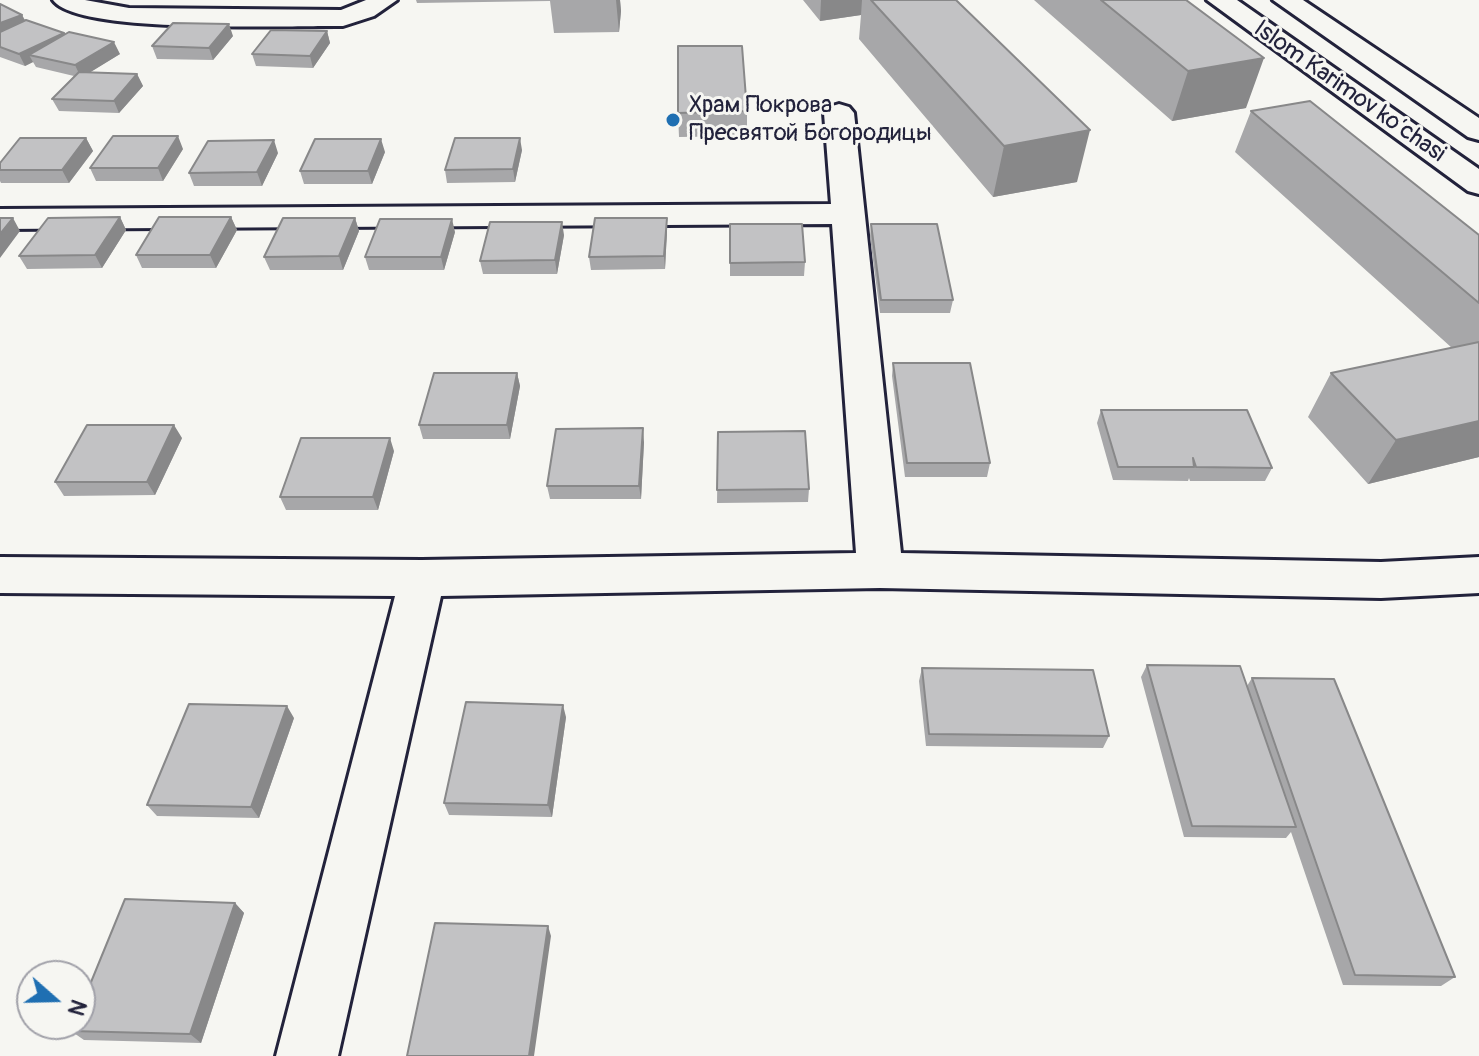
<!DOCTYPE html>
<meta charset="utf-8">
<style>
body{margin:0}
#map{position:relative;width:1479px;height:1056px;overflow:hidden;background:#f6f6f2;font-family:Pangolin,sans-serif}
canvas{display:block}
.north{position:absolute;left:16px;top:960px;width:80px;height:80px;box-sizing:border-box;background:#f6f6f2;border:2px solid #a1a1a9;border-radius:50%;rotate:110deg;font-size:22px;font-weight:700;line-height:32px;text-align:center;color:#22223b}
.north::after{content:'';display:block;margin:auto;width:28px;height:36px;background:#1f6fb2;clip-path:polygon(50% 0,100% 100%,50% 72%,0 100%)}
</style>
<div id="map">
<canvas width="1479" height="1056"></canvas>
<div class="north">N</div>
</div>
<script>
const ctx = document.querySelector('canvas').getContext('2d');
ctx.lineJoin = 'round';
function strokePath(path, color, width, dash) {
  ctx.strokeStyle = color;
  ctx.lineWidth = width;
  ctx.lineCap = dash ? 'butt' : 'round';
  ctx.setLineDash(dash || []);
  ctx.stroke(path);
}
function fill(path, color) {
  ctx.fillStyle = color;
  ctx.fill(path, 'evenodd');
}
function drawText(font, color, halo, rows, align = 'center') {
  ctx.font = font + ' Pangolin,sans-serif';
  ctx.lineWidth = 6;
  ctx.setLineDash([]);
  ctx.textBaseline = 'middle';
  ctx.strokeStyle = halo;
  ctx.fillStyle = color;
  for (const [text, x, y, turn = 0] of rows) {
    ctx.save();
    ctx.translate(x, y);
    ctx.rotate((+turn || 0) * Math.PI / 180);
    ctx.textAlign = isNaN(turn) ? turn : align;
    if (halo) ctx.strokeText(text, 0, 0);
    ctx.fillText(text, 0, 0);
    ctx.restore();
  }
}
const minor = new Path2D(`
 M53,0h32l44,8 212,2 25,-10h31l-23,16 -31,10c-48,-1 -266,9 -290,-26z
 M839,104l10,3 5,6 47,440 480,9 98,-5v36l-98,5 -501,-10 -439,8 -103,460h-62l119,-460 -395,-3v-36l422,3 434,-7 -24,-329 -832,5v-20l831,-5 -7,-91 5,-6z`);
const secondary = new Path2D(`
 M1207,0h30l242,169v25l-11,-3z
 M1273,0h30l176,118v22l-11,-3z`);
strokePath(minor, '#22223b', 6);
strokePath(secondary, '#22223b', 6);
fill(minor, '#f6f6f2');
fill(secondary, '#f6f6f2');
fill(new Path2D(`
 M416,0h225h-21l1,11 -2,21 -65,1 -4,-32 -133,2z
 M803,0h153l121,182 -84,15 -134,-158 2,-24 -41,6z
 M1034,0h152l60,108 -74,13z
 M0,4l22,11 3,5 39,13 1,2 55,19 -30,18 47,2 6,12 -24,27 -60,-2 -7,-12 22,-23 -38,-9 -3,-5 -8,4 -25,-9z
 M327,31l3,12 -17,25 -57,-2 -4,-12z
 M233,36l-20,24 -56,-1 -5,-13z
 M747,111v25l-68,1 -1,-24z
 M1251,111l228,124v222l-111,27 -60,-67 23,-44 121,-25 -217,-196z
 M86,138l7,13 -24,32h-68l-1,-2v-18z
 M183,149l-20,32h-67l-6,-13z
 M522,150l-7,32 -68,1 -2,-13z
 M385,152l-13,32h-68l-4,-13z
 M278,153l-16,33h-68l-5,-13z
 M120,217l6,13 -24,38 -75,1 -8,-13z
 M231,217l6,13 -21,38h-74l-6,-13z
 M355,218l4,13 -16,39h-73l-6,-13z
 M667,218v13l-2,38 -74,1 -2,-13z
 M730,224l75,38 -1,14h-74z
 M871,224l82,76 -3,13h-70l-10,-76z
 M455,232l-11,38h-75l-4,-13z
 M564,235l-7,39h-74l-3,-13z
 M893,363l97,100 -3,14h-82l-13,-101z
 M517,373l3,13 -10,53h-87l-4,-14z
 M1101,410l171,58 -7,13h-75l-1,-3 -1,3 -75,-1 -16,-57z
 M718,432l91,57 -1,13 -91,1z
 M182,438l-27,57 -91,1 -9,-14z
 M644,442l-3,57h-91l-3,-13z
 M394,451l-16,59h-92l-6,-13z
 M1147,665l100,21 5,-8 203,299 -14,9 -98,-1 -52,-153 -5,6 -102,-1 -43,-160z
 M922,668l187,68 -6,12 -177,-2 -7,-65z
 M566,717l-14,100 -103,-2 -5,-12z
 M294,718l-35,100 -102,-2 -10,-11z
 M235,903l9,10 -43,130 -117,-3 -13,-9z`), '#a7a7a9');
fill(new Path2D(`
 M616,0h4l1,11 -2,21z
 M821,0h41l-1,15 -41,6z
 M22,15l6,12 -28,11v-15z
 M229,24l4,12 -20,24 -4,-12z
 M327,31l3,12 -17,25 -3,-12z
 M64,33l6,12 -41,10 4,7 -8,4 -6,-12z
 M114,42l6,12 -39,24 -6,-13z
 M1264,58l-18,50 -74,13 16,-50z
 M137,74l6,12 -24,27 -5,-12z
 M1090,130l-13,52 -84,15 11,-51z
 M178,136l5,13 -20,32 -5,-13z
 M86,138l7,13 -24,32 -7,-13z
 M520,138l2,12 -7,32 -2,-13z
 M381,139l4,13 -13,32 -4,-13z
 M274,140l4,13 -16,33 -5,-14z
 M120,217l6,13 -24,38 -7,-13z
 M231,217l6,13 -21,38 -6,-13z
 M13,218l7,13 -20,27v-24z
 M355,218l4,13 -16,39 -4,-14z
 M667,218v13l-2,38 -1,-13z
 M452,219l3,13 -11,38 -3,-13z
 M562,222l2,13 -7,39 -2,-14z
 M517,373l3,13 -10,53 -3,-14z
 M1479,421v36l-111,27 28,-44z
 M174,425l8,13 -27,57 -8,-13z
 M643,428l1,14 -3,57 -2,-13z
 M390,438l4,13 -16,59 -5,-13z
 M563,705l3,12 -14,100 -4,-12z
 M287,706l7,12 -35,100 -8,-11z
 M235,903l9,10 -43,130 -11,-9z
 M548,926l3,10 -17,120h-5z`), '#888889');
const building = new Path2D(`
 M871,0h85l134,130 -86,16z
 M1101,0h85l78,58 -76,13z
 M0,4l22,11 -22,8z
 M26,20l38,13 -45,21 -19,-7v-15z
 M173,23l56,1 -20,24 -57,-2z
 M271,30l56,1 -17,25 -58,-2z
 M69,32l45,10 -39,23 -46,-10z
 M678,46h64l5,65 -69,2z
 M79,72l58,2 -23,27 -62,-2z
 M1310,101l169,134v68l-228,-192z
 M113,136h65l-20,32h-68z
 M20,138h66l-24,32h-62v-7z
 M455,138h65l-7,31 -68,1z
 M315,139h66l-13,32h-68z
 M274,140l-17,32 -68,1 19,-32z
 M120,217l-25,38 -76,1 29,-38z
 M159,217h72l-21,38h-74z
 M0,218h13l-13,16z
 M283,218h72l-16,38 -75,1z
 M595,218h72l-3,38 -75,1z
 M380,219h72l-11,38h-76z
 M490,222h72l-7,38 -75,1z
 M730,224h72l3,38 -75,1z
 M871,224h66l16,76h-72z
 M1479,342v79l-83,19 -65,-67z
 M893,363h77l20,100h-83z
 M434,373h83l-10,52h-88z
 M1101,410h146l25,58 -76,-1 -3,-9 1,9h-76z
 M87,425h87l-27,57h-92z
 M643,428l-4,58h-92l9,-57z
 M805,431l4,58 -92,1 1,-58z
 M301,438h89l-17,59h-93z
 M1147,665l93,1 56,161 -104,-1z
 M922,668l171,2 16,66 -180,-2z
 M1252,678l82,1 121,298 -100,-2z
 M466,702l97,3 -15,100 -104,-2z
 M189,704l98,2 -36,101 -104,-2z
 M125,899l110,4 -45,131 -119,-3 3,-7h6v-15z
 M435,923l113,3 -19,130h-122z`);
fill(building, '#c2c2c4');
strokePath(building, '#888889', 2);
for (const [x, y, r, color] of [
 [673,120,8,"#1f6fb2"]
]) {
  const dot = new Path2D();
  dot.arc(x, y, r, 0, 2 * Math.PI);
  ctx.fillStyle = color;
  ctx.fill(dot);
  strokePath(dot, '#f6f6f2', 3);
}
drawText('24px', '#22223b', '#f6f6f2', [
 ["Islom Karimov ko‘chasi",1349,92,35]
]);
drawText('24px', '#22223b', '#f6f6f2', [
 ["Храм Покрова",689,106],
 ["Пресвятой Богородицы",689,134]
], 'left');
</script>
